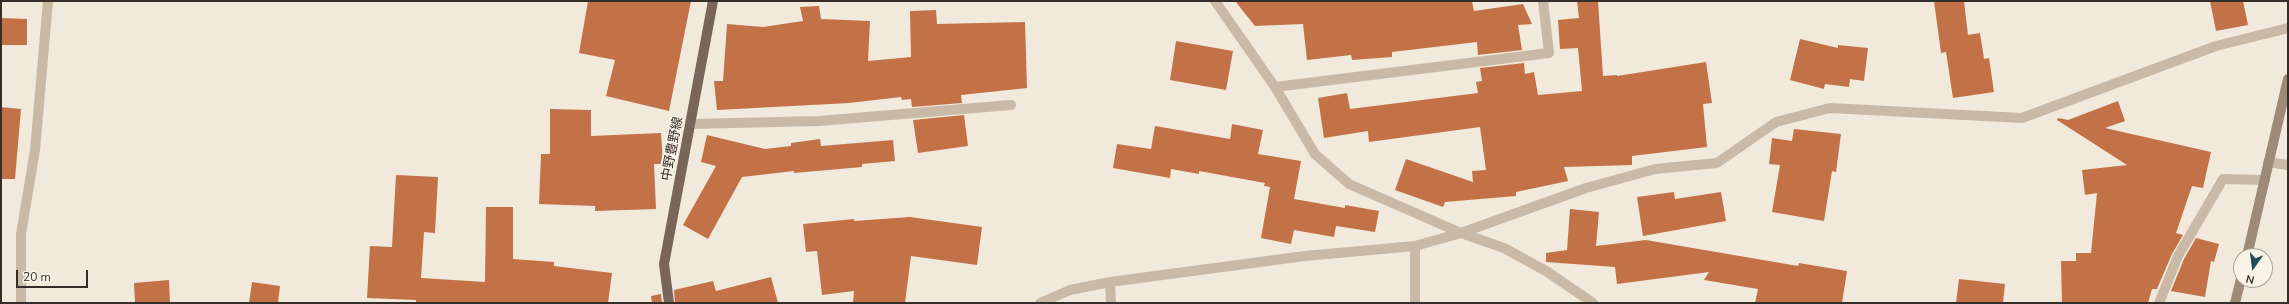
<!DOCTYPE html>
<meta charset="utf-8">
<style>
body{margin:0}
#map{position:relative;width:2289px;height:304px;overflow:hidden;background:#f1e9db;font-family:"Nunito Sans",sans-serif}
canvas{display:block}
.frame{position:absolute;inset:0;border:2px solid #362e28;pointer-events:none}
.north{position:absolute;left:2233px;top:248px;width:40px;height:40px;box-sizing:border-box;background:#f9f3e8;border:1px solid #aba49b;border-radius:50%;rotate:194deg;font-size:11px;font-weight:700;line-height:16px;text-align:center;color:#362e28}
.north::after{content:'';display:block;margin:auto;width:14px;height:18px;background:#1e4d56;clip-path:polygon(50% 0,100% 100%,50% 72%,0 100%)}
.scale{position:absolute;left:16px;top:270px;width:72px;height:18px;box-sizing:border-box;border:2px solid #362e28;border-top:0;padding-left:5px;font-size:12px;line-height:14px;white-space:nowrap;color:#362e28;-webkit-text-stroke:3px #f9f3e8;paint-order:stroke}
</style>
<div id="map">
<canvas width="2289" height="304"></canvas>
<div class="frame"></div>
<div class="north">N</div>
<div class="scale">20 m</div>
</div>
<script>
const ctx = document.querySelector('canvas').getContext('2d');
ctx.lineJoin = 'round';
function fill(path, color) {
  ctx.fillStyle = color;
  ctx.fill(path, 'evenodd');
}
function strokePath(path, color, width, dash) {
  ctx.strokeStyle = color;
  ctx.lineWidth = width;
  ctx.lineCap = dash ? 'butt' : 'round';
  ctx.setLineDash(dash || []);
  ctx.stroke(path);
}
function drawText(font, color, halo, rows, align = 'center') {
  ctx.font = font + ' "Nunito Sans","Noto Sans JP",sans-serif';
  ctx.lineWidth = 4;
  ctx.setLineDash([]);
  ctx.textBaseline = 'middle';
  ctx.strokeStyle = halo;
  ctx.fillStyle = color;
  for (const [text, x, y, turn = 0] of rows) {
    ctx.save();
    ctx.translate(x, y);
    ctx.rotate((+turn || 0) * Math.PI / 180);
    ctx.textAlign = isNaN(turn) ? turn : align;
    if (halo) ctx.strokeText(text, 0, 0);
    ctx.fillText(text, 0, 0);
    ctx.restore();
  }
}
fill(new Path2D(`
 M588,1h103l-22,110 -63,-15 9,-36 -36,-7z
 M1235,1h237l2,10 49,-7 9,20 -14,1 4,25 -44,5 -1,-13 -85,10v5l-40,3 -1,-5 -44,5 -4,-36 -48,2z
 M1577,1h21l5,75 14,-1v1l89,-14 6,41 -9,1 4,43 -75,9v9l-68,2 4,14 -52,11v4l-71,6 -2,5 -48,-17 11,-31 67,23 -1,-11 14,-1 -6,-43 -111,15 -1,-11 -44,7 -6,-40 29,-5 3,16 128,-16 -2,-11 6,-1 -2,-13 44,-5 1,11 9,-2 4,23 44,-4 -4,-43 -18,1 -2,-29 21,-2z
 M1934,1h30l4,34 12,-2 4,26 5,-1 5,34 -41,6 -7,-46 -5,1z
 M2210,1h33l5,24 -32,6z
 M819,6l2,13 49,2 -2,40 43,-4 -1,-46 26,-1 1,14 88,-2 2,66 -66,7 1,8 -50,4 -1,-8 -9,1 -1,-3 -52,6 -132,7 -3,-29h9l4,-57 36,3 40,-6 -3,-14z
 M1,18l26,1v26h-26z
 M1800,39l38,9v-3l30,3 -4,33 -14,-2 -1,8 -24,-3 -1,5 -34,-9z
 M1176,41l57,10 -7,39 -56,-10z
 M2118,101l7,20 -20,7 106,24 -8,36 -11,-2 -16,47 7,2 -11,19 -15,35h-5l-4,14h-86l-1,-42h15v-8h15l6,-60 -12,2 -3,-25 45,-5 -70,-45 1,-2 10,2z
 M1,107l20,2 -6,70h-14z
 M550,109l41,1v26l70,-3 2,31h-9l2,45 -61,2v-5l-56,-2 2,-50h9z
 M964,115l4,31 -50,7 -5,-33z
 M1232,124l31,6 -5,24 43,7 -7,38 51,9v-3l34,6 -4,21 -39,-6 -2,11 -40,-7 -3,14 -30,-6 9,-51 -6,-1 1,-3 -66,-12v3l-28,-5 -1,9 -57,-10 4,-24 34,5 4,-23 75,13z
 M1794,129l47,5 -5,38 -4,-1 -8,50 -52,-9 8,-47 -11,-1 3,-26 20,3z
 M707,135l58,14 26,-3v-3l29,-4 1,7 72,-6 2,21 -33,3v3l-68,6v-2l-52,6 -34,62 -25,-14 33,-59 -15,-4z
 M396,175l42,2 -3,56 -11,-1 -3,46 64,4 1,-75h27v52l41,3v4l58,7 -4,30h-192v-3l-49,-2 3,-52 22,1z
 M1674,192l1,7 46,-7 5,29 -83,15 -6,-39z
 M1570,209l29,3 -3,34 50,-6 152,26 1,-3 48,8 -5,32h-87l3,-14 -54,-9 5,-8 -92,12 -2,-17 -69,-5v-9l21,-3z
 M910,217l72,10 -5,38 -66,-9 -6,47h-52l1,-12 -32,4 -5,-44 -11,1 -3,-28 51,-5v2z
 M2196,238l23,6 -5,18 -3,-1 -6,36 -34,-6 13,-32z
 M771,277l7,26h-103l-1,-13 39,-9 3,10z
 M1959,279l46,5 -2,19h-47z
 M169,280l1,23h-35l-1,-20z
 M252,282l28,4 -2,17h-29z
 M661,294l1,9h-10l-1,-7z`), '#c37247');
strokePath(new Path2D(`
 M1215,1l60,86 40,67 34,30 112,49 43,15 42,23 47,32
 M1275,87l274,-34 -6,-52
 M691,124l128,-3 192,-16
 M2268,162l20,3
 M1110,282l1,21
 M21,303v-69l14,-84 13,-149
 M1040,303l30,-13 40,-8 195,-26 110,-10 46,-13 125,-45 69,-19 62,-6 59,-41 54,-14 192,10 194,-72 72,-18
 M1415,303v-57
 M2159,303l19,-47 45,-77 42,1`), '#c9baa7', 10);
strokePath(new Path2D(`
 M2247,256l41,-177
 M2235,303l6,-24`), '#9d8a79', 10);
strokePath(new Path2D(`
 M669,303l-5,-39 49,-263`), '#776659', 10);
drawText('13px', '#362e28', '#f9f3e8', [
 ["中野豊野線",673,149,-79]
]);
</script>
